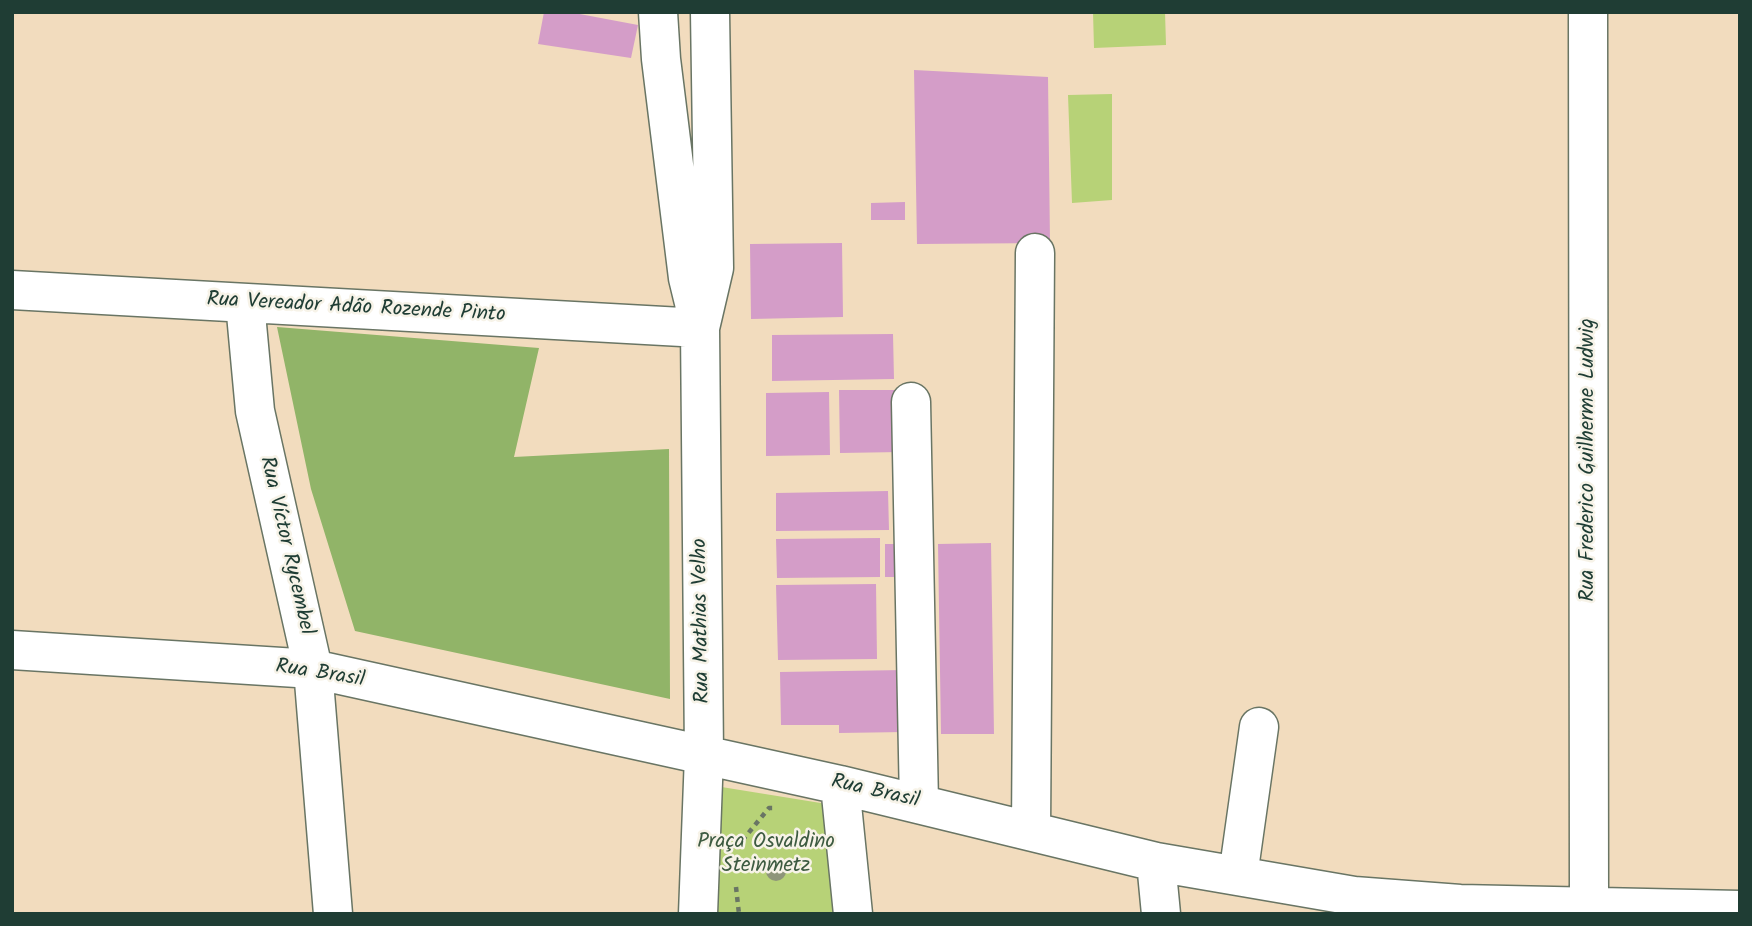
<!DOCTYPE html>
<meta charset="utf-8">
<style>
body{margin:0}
#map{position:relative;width:1752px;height:926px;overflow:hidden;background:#f2dcbe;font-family:Kalam,sans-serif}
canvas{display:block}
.frame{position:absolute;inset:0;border:14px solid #1f3d34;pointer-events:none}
</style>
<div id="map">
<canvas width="1752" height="926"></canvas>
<div class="frame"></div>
</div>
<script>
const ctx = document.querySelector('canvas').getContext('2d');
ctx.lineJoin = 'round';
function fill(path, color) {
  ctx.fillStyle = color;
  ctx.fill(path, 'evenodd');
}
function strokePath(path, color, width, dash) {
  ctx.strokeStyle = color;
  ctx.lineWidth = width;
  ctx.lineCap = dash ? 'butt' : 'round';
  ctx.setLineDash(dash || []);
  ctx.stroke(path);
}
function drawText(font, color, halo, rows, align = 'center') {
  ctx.font = font + ' Kalam,sans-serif';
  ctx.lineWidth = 5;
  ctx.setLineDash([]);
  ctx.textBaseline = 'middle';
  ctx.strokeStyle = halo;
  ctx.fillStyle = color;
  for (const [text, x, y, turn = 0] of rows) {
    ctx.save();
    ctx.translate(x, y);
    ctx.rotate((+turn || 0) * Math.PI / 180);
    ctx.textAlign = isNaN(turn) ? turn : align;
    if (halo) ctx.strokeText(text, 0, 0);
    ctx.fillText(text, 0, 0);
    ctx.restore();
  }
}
fill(new Path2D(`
 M1093,12h72l1,33 -72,3z
 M1112,94v106l-40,3 -4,-108z
 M703,784l130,21 10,109h-143z`), '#b7d277');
fill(new Path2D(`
 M277,327l262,21 -25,109 155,-8 1,250 -315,-68 -44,-142z`), '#91b468');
fill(new Path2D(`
 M544,12h25l69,13 -7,33 -93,-14z
 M914,70l134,7 2,166 -133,1z
 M905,202v18h-34v-17z
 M842,243l1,74 -92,2 -1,-75z
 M893,334l1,45 -122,2v-46z
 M839,390h61l1,62 -61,1z
 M829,392l1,63 -64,1v-63z
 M888,491l1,39 -113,1v-38z
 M880,538v39l-103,1 -1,-39z
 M991,543l3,191h-53l-3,-190z
 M885,544h23v33h-23z
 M876,584l1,75 -99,1 -2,-75z
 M904,670l1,62 -66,1v-8h-58l-1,-53z`), '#d49dc8');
const minor = new Path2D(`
 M658,12l3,47 27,219 10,41
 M1588,12l1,895
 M12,290l688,38
 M245,303l10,108 58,258 20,245
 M911,402l8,402
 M12,650l301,19 527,116 316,77 198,34 106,8 280,6
 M840,785l13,129
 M1031,831l4,-578
 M1156,862l5,52
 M1238,876l21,-149
 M698,914l6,-159 -4,-427 14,-60 -4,-256`);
strokePath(minor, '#697564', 41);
strokePath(new Path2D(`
 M736,848l33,-40h6
 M736,887l3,27`), '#697564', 4.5, [5, 5]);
strokePath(minor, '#fff', 38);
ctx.fillStyle = '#8e9579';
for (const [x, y] of [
 [776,871]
]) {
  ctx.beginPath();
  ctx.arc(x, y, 10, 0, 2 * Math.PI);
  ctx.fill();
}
drawText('21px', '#1f3d34', '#f7f3e8', [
 ["Rua Vereador Adão Rozende Pinto",356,309,3],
 ["Rua Frederico Guilherme Ludwig",1589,460,-90],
 ["Rua Víctor Rycembel",285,546,77],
 ["Rua Mathias Velho",703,621,-91],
 ["Rua Brasil",320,675,9],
 ["Rua Brasil",875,793,13]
]);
drawText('21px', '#3d5b41', '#f7f3e8', [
 ["Praça Osvaldino",766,843],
 ["Steinmetz",766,867]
]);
</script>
